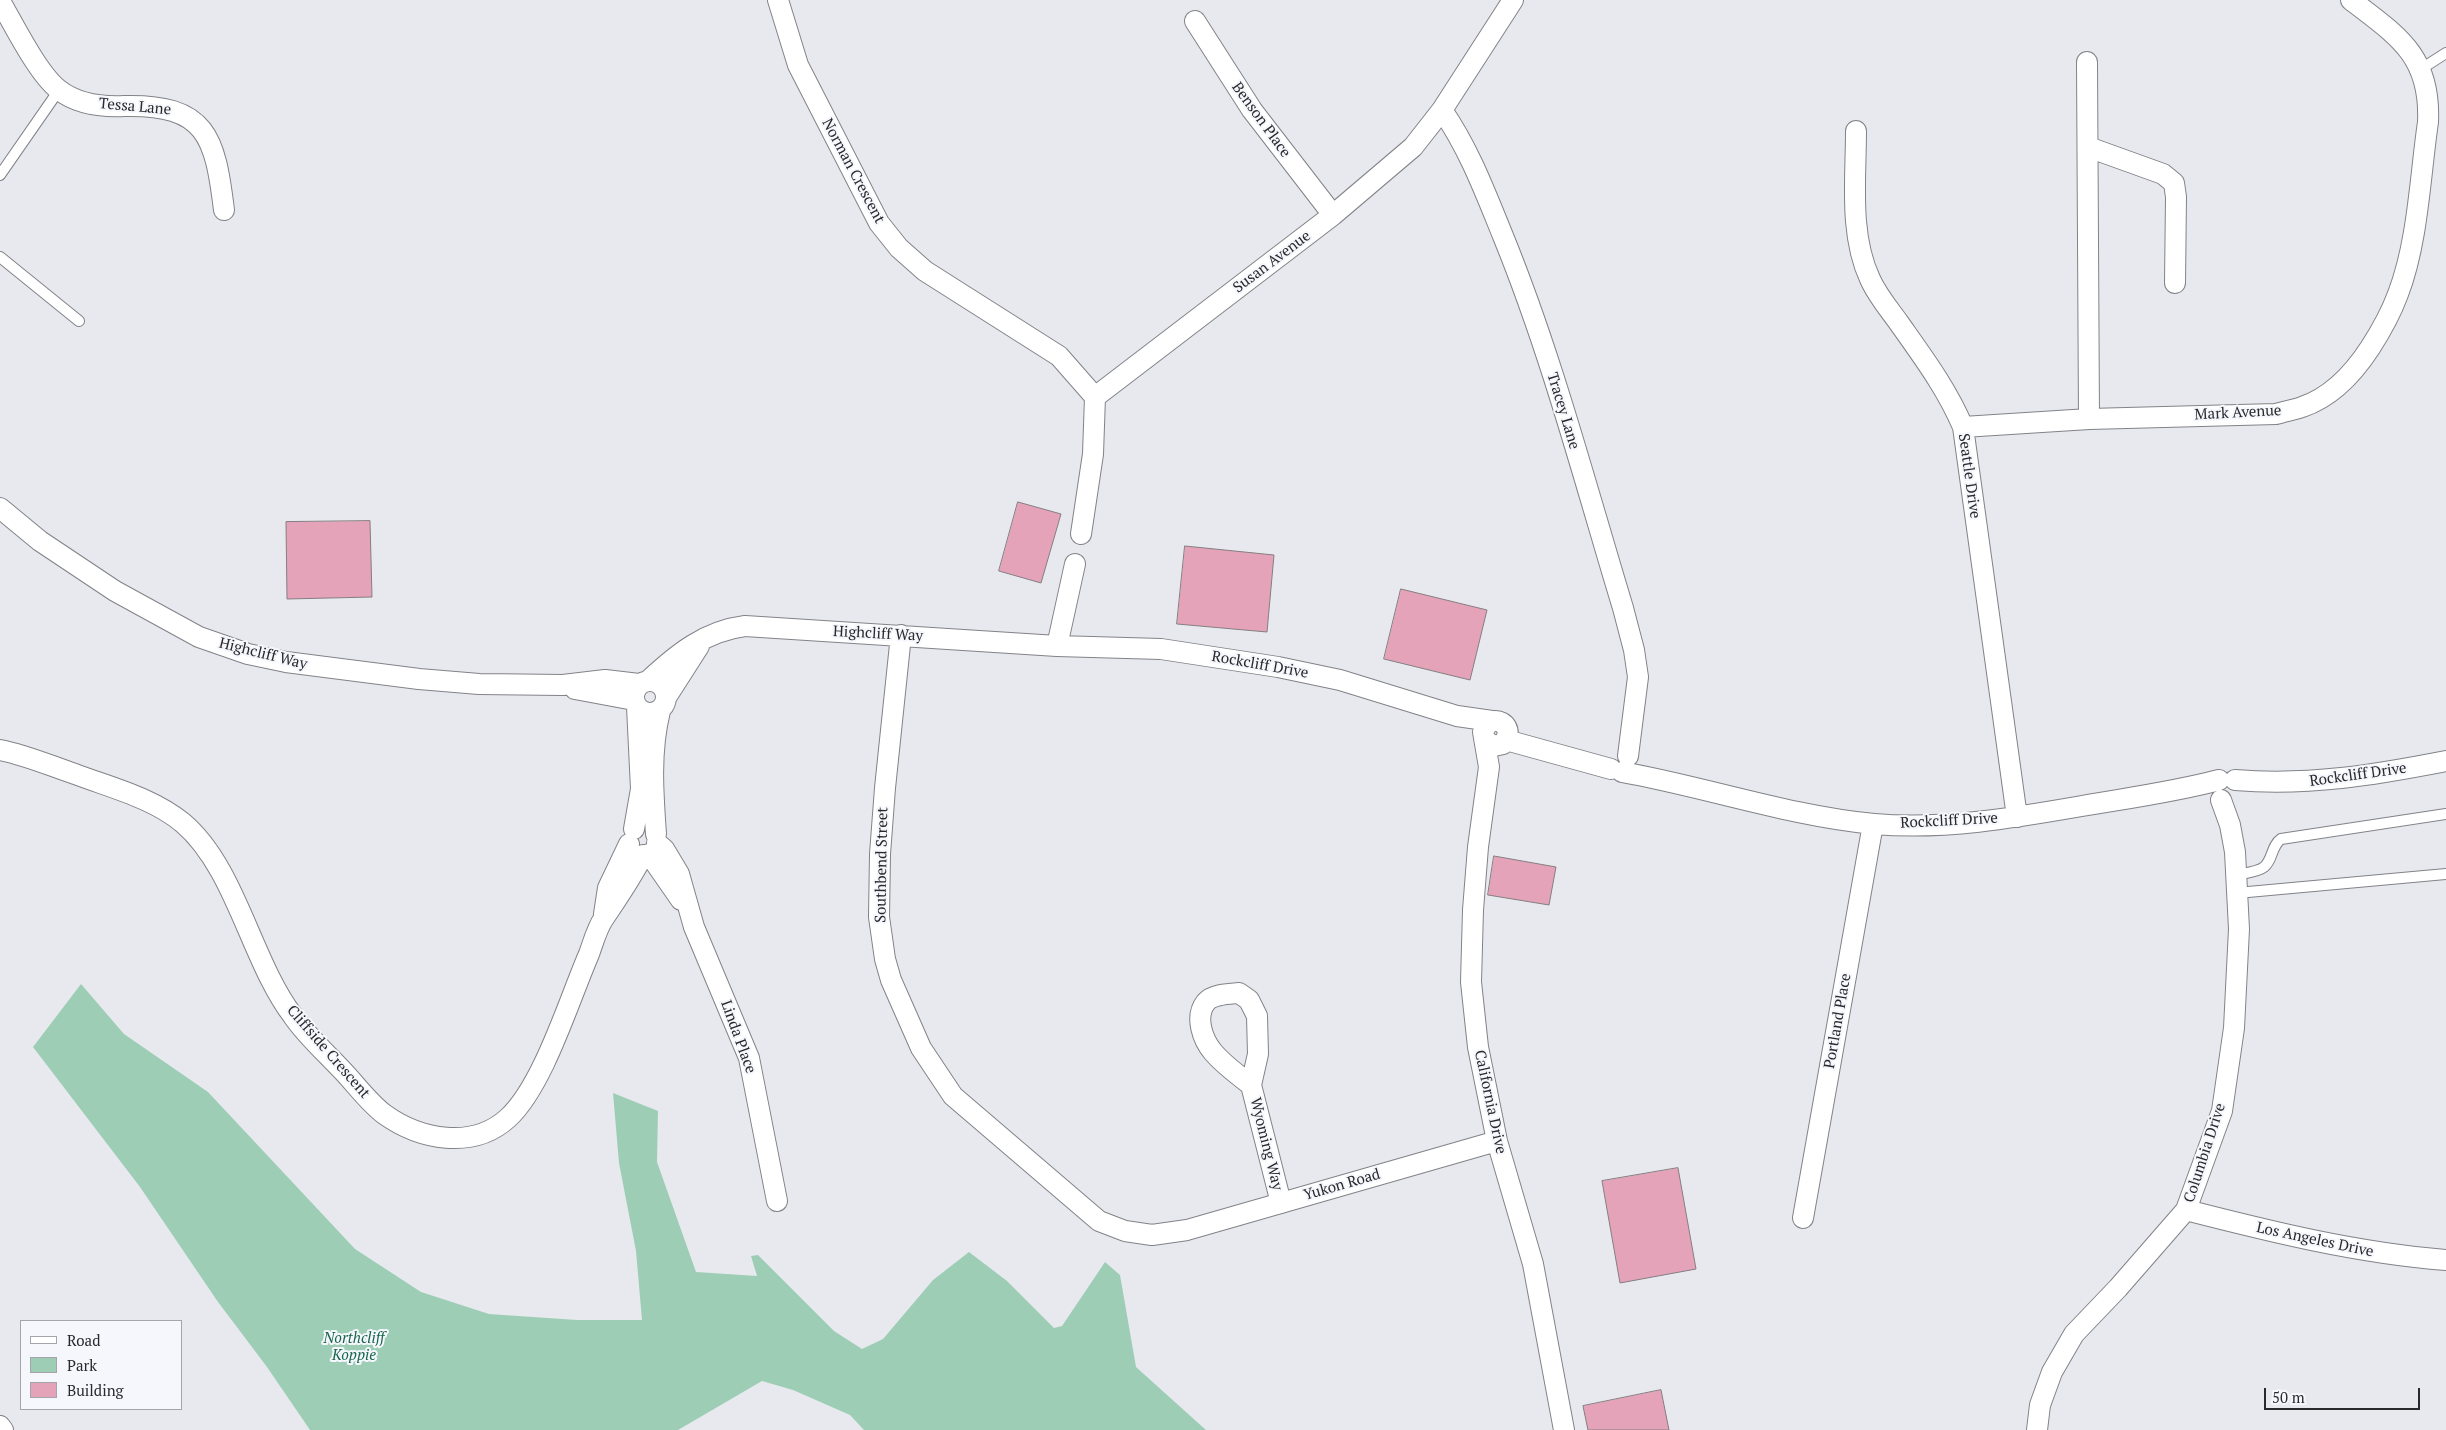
<!DOCTYPE html>
<style>
body{margin:0}
#map{position:relative;width:2446px;height:1430px;overflow:hidden;background:#e8e9ef;font-family:"PT Serif",serif}
canvas{display:block}
.legend{position:absolute;left:20px;top:1320px;width:162px;height:90px;box-sizing:border-box;background:#f5f7fd;border:1px solid #a3a5a9;margin:0;padding:6px 9px;list-style:none;font-size:15px;color:#29292c}
.legend li{display:flex;align-items:center;gap:10px;height:25px}
.legend b{width:25px;border:1px solid #a3a5a9}
.scale{position:absolute;left:2264px;top:1388px;width:156px;height:22px;box-sizing:border-box;border:2px solid #29292c;border-top:0;padding-left:6px;font-size:15px;line-height:18px;white-space:nowrap;color:#29292c;-webkit-text-stroke:4px #f5f7fd;paint-order:stroke}
</style>
<div id="map">
<canvas width="2446" height="1430"></canvas>
<ul class="legend">
<li><b style="height:6px;background:#fff"></b>Road</li>
<li><b style="height:14px;background:#9dceb5"></b>Park</li>
<li><b style="height:14px;background:#e4a3b8"></b>Building</li>
</ul>
<div class="scale">50 m</div>
</div>
<script>
const ctx = document.querySelector('canvas').getContext('2d');
ctx.lineJoin = 'round';
function fill(path, color) {
  ctx.fillStyle = color;
  ctx.fill(path, 'evenodd');
}
function strokePath(path, color, width, dash) {
  ctx.strokeStyle = color;
  ctx.lineWidth = width;
  ctx.lineCap = dash ? 'butt' : 'round';
  ctx.setLineDash(dash || []);
  ctx.stroke(path);
}
function drawText(font, color, halo, rows, align = 'center') {
  ctx.font = font + ' "PT Serif",serif';
  ctx.lineWidth = 4;
  ctx.setLineDash([]);
  ctx.textBaseline = 'middle';
  ctx.strokeStyle = halo;
  ctx.fillStyle = color;
  for (const [text, x, y, turn = 0] of rows) {
    ctx.save();
    ctx.translate(x, y);
    ctx.rotate((+turn || 0) * Math.PI / 180);
    ctx.textAlign = isNaN(turn) ? turn : align;
    if (halo) ctx.strokeText(text, 0, 0);
    ctx.fillText(text, 0, 0);
    ctx.restore();
  }
}
fill(new Path2D(`
 M81,984l43,50 84,58 147,157 66,43 68,22 88,6h65l-6,-69 -17,-88 -6,-70 45,18 -1,51 39,110 61,4 -6,-20 7,-1 76,76 28,18 21,-10 50,-59 36,-28 38,29 47,47 8,-2 43,-64 15,13 16,92 70,63h-342l-14,-15 -57,-25 -31,-9 -84,49h-368l-43,-63 -49,-65 -78,-115 -107,-140z`), '#9dceb5');
const building = new Path2D(`
 M1018,502l43,12 -20,69 -42,-12z
 M370,521l2,76 -85,2 -1,-77z
 M1185,546l89,9 -7,77 -90,-8z
 M1401,589l86,21 -17,70 -86,-21z
 M1494,856l62,11 -7,38 -61,-10z
 M1678,1168l18,101 -76,14 -18,-102z
 M1661,1390l8,40h-81l-5,-24z`);
fill(building, '#e4a3b8');
strokePath(building, '#847e80', 1);
const lane = new Path2D(`
 M2421,69l25,-16
 M0,175l59,-85
 M0,257l79,64
 M2236,875c9,-2 22,-3 28,-8 9,-7 7,-21 17,-28l165,-25
 M2237,893l209,-19`);
const street = new Path2D(`
 M778,0l20,65 81,158 20,25 26,23 134,85 36,41
 M0,1c14,24 38,73 59,89 18,14 43,17 65,16 83,-2 91,31 100,104
 M1195,21l57,89 81,105
 M2087,62l2,357
 M1442,110c27,39 43,82 61,126 49,120 82,247 120,372l11,42 4,27 -10,79
 M1856,131c0,48 -7,103 14,148 7,16 19,30 29,44 24,34 48,66 64,104l54,390
 M2088,147l75,27 11,9 2,14 -1,86
 M1095,397l238,-182 80,-68 29,-37 71,-110
 M1963,427l126,-8 187,-5c9,-3 18,-4 26,-7 30,-10 51,-33 68,-59 11,-17 21,-35 28,-54 20,-52 22,-117 30,-172 3,-66 -30,-86 -77,-122
 M0,508l40,33 75,50 84,46 49,17 38,8 133,17 60,5 84,1 42,-5 34,4
 M1081,534l12,-80 2,-57
 M901,635l-16,153 -5,66 -1,63 6,42 6,21 30,68 32,48 146,125 26,10 27,4 35,-5 310,-89
 M1057,646l18,-82
 M649,680c28,-26 56,-49 96,-54l312,20 104,3 117,18 62,13 117,36 35,5
 M634 697a16 16 0 1 1 32 0a16 16 0 1 1-32 0Z
 M575,689l59,11
 M667,696l32,-50
 M1506,740l105,29
 M1486,741l8,5 9,-2 5,-9c0,-12 -10,-17 -20,-12l-5,9 6,35 -11,80 -5,63 -2,72 7,65 19,94 36,123 31,166
 M0,750c26,5 51,16 75,24 37,14 78,24 108,49 53,45 68,138 110,193 13,19 31,35 47,52 14,14 28,34 44,46 36,26 89,36 124,4 35,-32 61,-118 81,-164 4,-11 8,-26 15,-36 14,-21 28,-41 39,-63
 M1622,772c84,15 167,44 252,52 70,6 139,-6 208,-18 46,-8 92,-14 137,-26
 M2235,780c74,6 139,-5 211,-19
 M634,829l7,-40 -4,-82
 M656,834c-3,-42 -6,-82 4,-123
 M657,843l7,6 15,25 15,53 55,131 28,143
 M649,854l32,46
 M604,914l4,-26 21,-44
 M1251,1085c-13,-10 -27,-20 -38,-33 -10,-12 -19,-35 -7,-50 7,-8 23,-8 33,-9l10,7 8,16 1,38 -7,31 30,118
 M2186,1210c86,22 171,43 260,50
 M1803,1218l70,-394
 M0,1426l3,4
 M2037,1430l3,-25 12,-33 22,-38 44,-46 68,-78 36,-99 12,-83 5,-99 -4,-77 -5,-27 -9,-25`);
strokePath(lane, '#828388', 12);
strokePath(street, '#828388', 22);
strokePath(lane, '#fff', 10);
strokePath(street, '#fff', 20);
drawText('15px', '#29292c', '#f5f7fd', [
 ["Tessa Lane",135,107,5],
 ["Benson Place",1261,120,54],
 ["Norman Crescent",853,171,62],
 ["Susan Avenue",1272,262,-37],
 ["Tracey Lane",1563,411,73],
 ["Mark Avenue",2238,413,-3],
 ["Seattle Drive",1969,476,82],
 ["Highcliff Way",878,634,3],
 ["Highcliff Way",263,654,14],
 ["Rockcliff Drive",1260,665,10],
 ["Rockcliff Drive",2358,775,-8],
 ["Rockcliff Drive",1949,821,-3],
 ["Southbend Street",882,865,-89],
 ["Portland Place",1838,1021,-80],
 ["Linda Place",738,1037,70],
 ["Cliffside Crescent",328,1052,49],
 ["California Drive",1490,1102,78],
 ["Wyoming Way",1266,1144,76],
 ["Columbia Drive",2205,1153,-72],
 ["Yukon Road",1342,1185,-16],
 ["Los Angeles Drive",2315,1240,12]
]);
drawText('italic 15px', '#186648', '#f5f7fd', [
 ["Northcliff",354,1339],
 ["Koppie",354,1356]
]);
</script>
